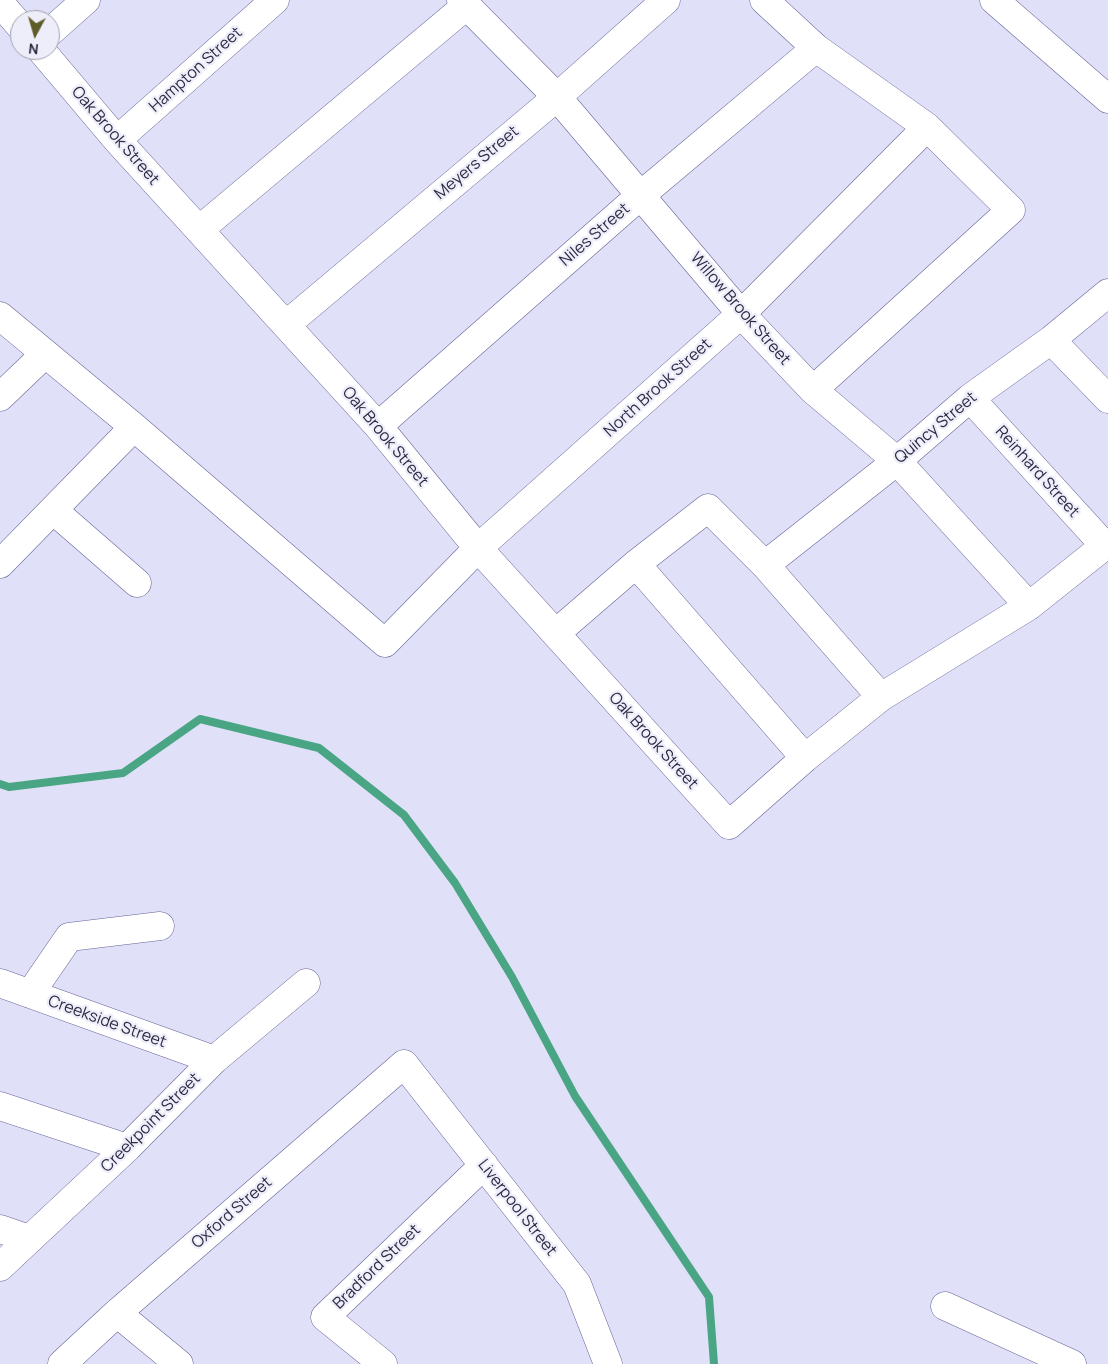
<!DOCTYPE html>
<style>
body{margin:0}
#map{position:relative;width:1108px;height:1364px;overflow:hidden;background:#e0e0f8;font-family:Manrope,sans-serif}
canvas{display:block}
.north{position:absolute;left:10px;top:10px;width:50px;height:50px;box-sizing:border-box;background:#eeeefb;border:1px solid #a0a0b1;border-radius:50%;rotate:186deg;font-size:14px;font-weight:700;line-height:20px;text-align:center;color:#2c2a41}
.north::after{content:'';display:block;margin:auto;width:18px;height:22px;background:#5e5c29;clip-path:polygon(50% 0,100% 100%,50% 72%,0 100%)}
</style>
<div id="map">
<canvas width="1108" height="1364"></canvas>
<div class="north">N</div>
</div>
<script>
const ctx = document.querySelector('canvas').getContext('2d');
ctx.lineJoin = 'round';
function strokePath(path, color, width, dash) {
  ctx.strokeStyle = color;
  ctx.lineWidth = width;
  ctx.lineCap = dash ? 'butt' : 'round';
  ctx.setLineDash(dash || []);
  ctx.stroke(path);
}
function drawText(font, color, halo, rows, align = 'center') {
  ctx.font = font + ' Manrope,sans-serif';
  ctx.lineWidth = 4.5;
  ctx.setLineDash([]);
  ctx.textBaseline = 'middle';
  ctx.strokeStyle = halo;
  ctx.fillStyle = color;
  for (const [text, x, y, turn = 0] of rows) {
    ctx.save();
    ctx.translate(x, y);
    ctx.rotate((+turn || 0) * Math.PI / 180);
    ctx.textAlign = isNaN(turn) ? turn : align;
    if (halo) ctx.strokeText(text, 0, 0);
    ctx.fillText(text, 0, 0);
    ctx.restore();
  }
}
strokePath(new Path2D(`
 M0,784l9,3 114,-14 77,-54 119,29 85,67 51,68 57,94 63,119 134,201 5,67`), '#49a584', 8);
const minor = new Path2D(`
 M461,0l96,97 184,217 72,76 84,71 132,145
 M764,0l52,48 111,79 84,83 -198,180
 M994,0l114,99
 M0,3l20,23
 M50,32l36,-32
 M41,50l76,90 261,286 100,122 251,277 76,-67 76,-61 148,-91 79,-63
 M117,140l158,-140
 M199,230l267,-224
 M0,316l134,111 251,216 93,-95 263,-234 186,-187
 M287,324l270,-227 109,-97
 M1051,340l57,59
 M0,397l45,-43
 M970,398l134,147
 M378,426l263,-231 175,-147
 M53,510l84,73
 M0,564l134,-137
 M636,564l169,194
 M765,565l132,-104 73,-63 81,-58 57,-47
 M556,633l80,-69 72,-56 57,57 116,132
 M0,983l214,77
 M30,994l39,-57 91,-11
 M0,1106l127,42
 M0,1229l29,10
 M0,1267l127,-119 87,-88 92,-77
 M945,1306l127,58
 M117,1313l62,51
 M62,1364l55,-51 287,-249 173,220 31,80
 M383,1364l-58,-47 159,-152`);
strokePath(minor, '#676398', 29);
strokePath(minor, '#fff', 28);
drawText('16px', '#2c2a41', '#eeeefb', [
 ["Hampton Street",196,70,-42],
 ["Oak Brook Street",115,136,49],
 ["Meyers Street",477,163,-40],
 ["Niles Street",595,235,-41],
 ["Willow Brook Street",740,309,49],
 ["North Brook Street",658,388,-42],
 ["Quincy Street",936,428,-40],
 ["Oak Brook Street",385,437,50],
 ["Reinhard Street",1037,472,48],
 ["Oak Brook Street",653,741,48],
 ["Creekside Street",107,1022,20],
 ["Creekpoint Street",151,1123,-45],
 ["Liverpool Street",517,1208,52],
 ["Oxford Street",232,1213,-41],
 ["Bradford Street",377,1267,-44]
]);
</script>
